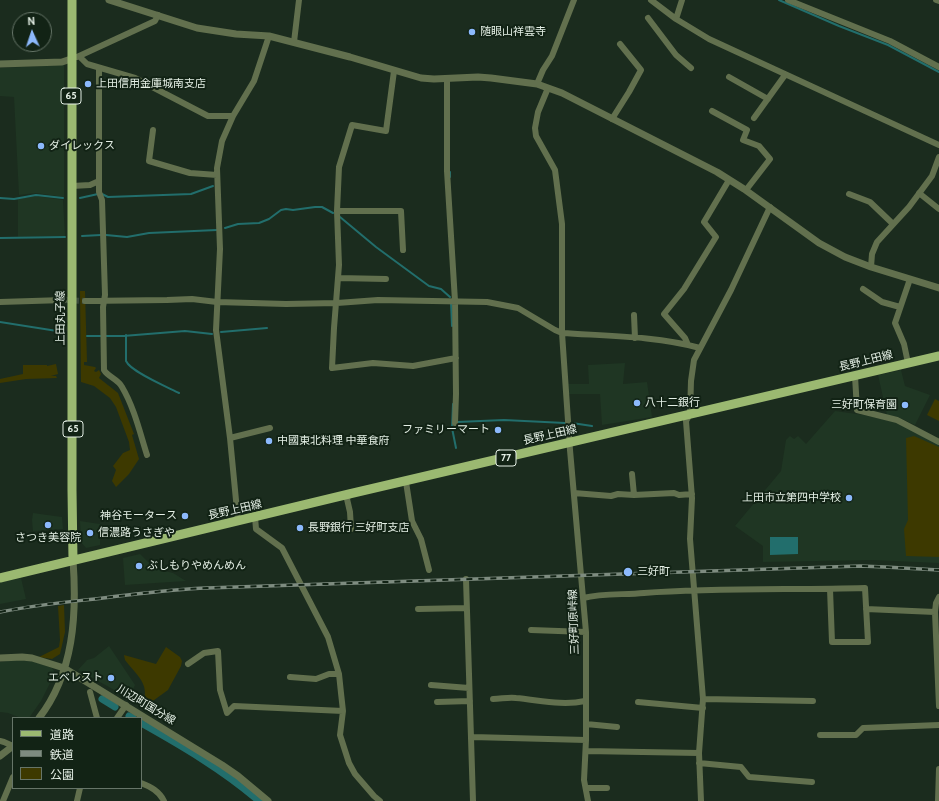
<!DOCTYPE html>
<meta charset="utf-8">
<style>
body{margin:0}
#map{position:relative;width:939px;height:801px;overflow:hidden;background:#1b2c1e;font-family:Cabin,"Noto Sans JP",sans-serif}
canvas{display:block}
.legend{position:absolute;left:12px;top:717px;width:130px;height:72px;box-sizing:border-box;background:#122315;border:1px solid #667568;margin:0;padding:5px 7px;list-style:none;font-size:12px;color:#e4efe5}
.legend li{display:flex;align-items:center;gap:8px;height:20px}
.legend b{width:20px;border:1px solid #667568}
.north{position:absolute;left:12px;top:12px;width:40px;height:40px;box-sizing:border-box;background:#122315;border:1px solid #667568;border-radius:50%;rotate:357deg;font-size:11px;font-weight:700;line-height:16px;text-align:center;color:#e4efe5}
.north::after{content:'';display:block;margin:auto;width:14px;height:18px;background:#8cb9fc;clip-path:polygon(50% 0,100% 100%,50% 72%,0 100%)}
</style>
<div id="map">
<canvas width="939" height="801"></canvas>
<ul class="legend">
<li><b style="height:5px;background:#9bb971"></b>道路</li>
<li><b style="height:5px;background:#7e8c80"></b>鉄道</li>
<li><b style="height:11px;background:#3d3900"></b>公園</li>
</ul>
<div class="north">N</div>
</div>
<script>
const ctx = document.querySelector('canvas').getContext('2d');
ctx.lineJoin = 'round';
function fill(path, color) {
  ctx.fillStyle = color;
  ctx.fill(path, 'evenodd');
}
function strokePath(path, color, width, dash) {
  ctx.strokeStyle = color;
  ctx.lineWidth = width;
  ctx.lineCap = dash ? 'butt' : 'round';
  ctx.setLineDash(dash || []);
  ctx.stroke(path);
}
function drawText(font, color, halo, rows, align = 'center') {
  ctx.font = font + ' Cabin,"Noto Sans JP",sans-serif';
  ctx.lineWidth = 4;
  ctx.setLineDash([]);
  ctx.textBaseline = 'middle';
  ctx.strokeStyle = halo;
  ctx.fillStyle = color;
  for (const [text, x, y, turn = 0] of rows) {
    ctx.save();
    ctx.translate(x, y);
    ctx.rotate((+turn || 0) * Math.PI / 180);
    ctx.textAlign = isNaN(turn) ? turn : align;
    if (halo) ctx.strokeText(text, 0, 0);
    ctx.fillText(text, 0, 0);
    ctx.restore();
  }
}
fill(new Path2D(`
 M64,65v132l-28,-4 -17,2 -5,-98 -14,-1v-28z
 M36,196l27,4 2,36 -47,1v-38z
 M625,363l-2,21 24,-2 5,35 -50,8 -2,-31h-31l-1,-10h21l-1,-19z
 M901,370l4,16 25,9 -15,30 -17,-8 -11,-2 -9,-40z
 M835,411l29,4 32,7 43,23v118l-66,-3 -110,2v-16l-28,-20 46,-55 5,-31 4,-4 4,3 4,-3 8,8z
 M33,513l29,4 1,12 -30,2 -1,-11z
 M80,521l20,3v21l-14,3 -5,-6z
 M140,554l8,8 13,8 12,3 13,8 -61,4 -2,-27z
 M21,578l5,21 -26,5v-22z
 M109,646l26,39 -6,13 -51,-28 9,-10 7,-2z
 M15,660l17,1 20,7 3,5 -14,28 -12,17h-8l-13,-5 -8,-1v-50z`), '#1f3623');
fill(new Path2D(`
 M80,291h5l2,71h-3v3l11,2 1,1 -2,3 2,1 3,-2 2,4 -2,4 19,15 16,41 -2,1 7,24 -10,15 -13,13 -4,-6 4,-11 -3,-4 10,-13 7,-3 -1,-8 -13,-35 -6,-9 -16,-12 -13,-4z
 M56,364l2,10 -7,2h5l1,2 -31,1 -26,4v-4l23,-5v-9h24v1z
 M935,399l4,2v20l-12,-6z
 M914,436l25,11v110l-33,-1 -2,-27 4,-9 -2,-82z
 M64,605l1,27 -5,22 -8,5 -13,-2 20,-10 1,-7 -2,-34z
 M166,647l14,10 2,4 -1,5 -13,24 -18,13 -6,-4c5,-16 -10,-27 -19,-39l-1,-5 32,9z`), '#3d3900');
fill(new Path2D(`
 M770,537h28v17l-28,1z`), '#226e6c');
strokePath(new Path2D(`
 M779,0l60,26 49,19 51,27
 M450,172v5
 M102,194l6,3 83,-3 22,-8
 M0,198l14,1 22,-4 27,3
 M80,198l18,-4
 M340,217l36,30 53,39 12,3 9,8
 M225,228l13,-4 21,-1 10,-4 12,-9 5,-1 7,1 22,-3h7l11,6
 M106,235l21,2 22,-4 68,-3
 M82,236l19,-1
 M0,238l65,-1
 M451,302l1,24
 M0,322l57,9
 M221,332l46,-4
 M126,335v26c5,11 41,26 53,32
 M87,336h36l62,-5 27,3
 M453,404l-1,24 4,20
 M457,422l47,-2 61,3
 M572,423l20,3`), '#226e6c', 2);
strokePath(new Path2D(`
 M102,699l13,8
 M129,716l4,2
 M141,723c41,23 82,47 118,78`), '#226e6c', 7);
strokePath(new Path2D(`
 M64,300l21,1`), '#39493c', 6, [6, 3]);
strokePath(new Path2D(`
 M651,0l25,19 33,20 230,106
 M788,0l102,41 49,26
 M936,0l3,1
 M648,18l28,37 15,13
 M676,19l6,-19
 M294,42l5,-42
 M77,57l78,-36 3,-6
 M80,57l7,7 48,14 73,38h25
 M99,68v124l3,8 3,95 -2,12 1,63c4,7 14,9 18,17 12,20 18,46 25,68
 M394,71l-8,60 -34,-6 -13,42 -2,44 2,54 -5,63 -2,40 41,-5 40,3 43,-8
 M729,77l39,22
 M447,78v93l8,130 1,93 -1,29
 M537,84l6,-14 9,-14 22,-56
 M548,88l-10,24 -3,16 1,8 19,34 7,54v109l8,117 16,182v108l-2,40 4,21
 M712,111l35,19 -4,10 16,6 11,13 -24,31
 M754,118l31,-43
 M612,119l17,-27 12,-22 -21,-26
 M153,130l-4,31 41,12 27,2
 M72,186l18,-1 9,-4
 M919,193l20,16
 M849,194l21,8 23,22
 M337,211h64l2,39
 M871,267l1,-13 5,-12 32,-35 23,-31 7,-19
 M338,278l48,1
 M863,289l19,13 18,5
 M85,301l82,-1 25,-1 25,3 69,2 51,-1 41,-3 109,2 31,6 37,22 7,3c45,3 95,3 138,15
 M0,302l64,-2
 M634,315l1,23
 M688,345l-3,-7 -21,-24 20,-25 32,-52 -12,-15 25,-42
 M908,363l-4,-19 -9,-21 15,-44
 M855,376l2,34 40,10 42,22
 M230,438l40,-10
 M632,474l2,21
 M406,482l6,39 9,18 8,31
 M574,493l37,3 7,-2 16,1 40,-2 5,2 13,-1
 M349,494l-2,5 3,13 1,17
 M255,517l1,12 26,19 46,89 11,37 2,19 2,18 -3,24 9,28 6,11 19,22 6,5
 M238,521l-8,-83 -14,-108 4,-81 -3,-81 5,-27 11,-25 21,-35 15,-45
 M466,579l7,222
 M939,597l-3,6 -1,9 4,94
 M583,598c20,-5 41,-3 61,-5 73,-5 148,-3 221,-5l3,54h-36l-2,-53
 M418,609l48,-1
 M866,609l69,3
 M531,630l55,2
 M188,664l16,-11 14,-2 2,39 7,23 7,-7 109,5
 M290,677l26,2 13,-5h10
 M431,685l38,3
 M90,692l7,26
 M493,699c8,0 15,-2 23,-1 23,2 46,8 69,3
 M703,699l110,2
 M437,702l33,-1
 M638,702l65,6
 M117,718l9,-13
 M586,724l31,3
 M820,735h36l7,-7 76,-3
 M472,737l114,3
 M0,741l4,1 9,4
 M586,751l113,2
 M699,763l42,4 8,10 63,5
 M141,783c10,4 18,8 23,18
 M586,788h21
 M3,801l10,-24
 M77,801l3,-13
 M701,801l-2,-48 4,-54 -13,-160 2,-41 -6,-77 4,-7 1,-33 3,-21 37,-70 39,-83
 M938,801l1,-32`), '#62704e', 6);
strokePath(new Path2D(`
 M109,0l88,28 39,6 33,2 81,21 71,21 13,1 44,-2 13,1 46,6 25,9 155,79 27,17 75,54 26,14 26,10 68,21
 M0,64l62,-2 9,-3
 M0,658l22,-1 10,1 32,10 158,97 16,11 30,25
 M39,718c35,-45 38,-104 34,-158
 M0,756l13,-10`), '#62704e', 7);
strokePath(new Path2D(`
 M72,0v490l1,70
 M0,578l349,-84 590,-138`), '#9bb971', 9);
const rail = new Path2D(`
 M0,612c34,-7 68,-10 103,-14 35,-4 69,-9 104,-10l653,-22 25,1 54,3`);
strokePath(rail, '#7e8c80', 3.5);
strokePath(rail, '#122315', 2, [6]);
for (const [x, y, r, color] of [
 [472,32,4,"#8cb9fc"],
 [88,84,4,"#8cb9fc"],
 [41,146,4,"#8cb9fc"],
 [637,403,4,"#8cb9fc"],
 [905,405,4,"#8cb9fc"],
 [498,430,4,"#8cb9fc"],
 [269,441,4,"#8cb9fc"],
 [849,498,4,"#8cb9fc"],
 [185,516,4,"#8cb9fc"],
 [48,525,4,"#8cb9fc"],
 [300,528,4,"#8cb9fc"],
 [90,533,4,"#8cb9fc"],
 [139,566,4,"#8cb9fc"],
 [628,572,5,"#8cb9fc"],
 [111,678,4,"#8cb9fc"]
]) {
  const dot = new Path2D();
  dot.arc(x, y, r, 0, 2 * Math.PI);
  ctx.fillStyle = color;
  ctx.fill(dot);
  strokePath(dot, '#122315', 1.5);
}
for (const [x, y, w] of [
 [71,96,20],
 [73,429,20],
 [506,458,20]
]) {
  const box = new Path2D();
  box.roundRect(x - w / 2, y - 8, w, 16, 3);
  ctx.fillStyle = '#122315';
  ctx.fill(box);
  strokePath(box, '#e4efe5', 1);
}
drawText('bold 10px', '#e4efe5', null, [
 ["65",71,96],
 ["65",73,429],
 ["77",506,458]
]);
drawText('11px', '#e4efe5', '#122315', [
 ["随眼山祥雲寺",480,32],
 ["上田信用金庫城南支店",96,84],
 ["ダイレックス",49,146],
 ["八十二銀行",645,403],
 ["三好町保育園",897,405,"right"],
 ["ファミリーマート",490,430,"right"],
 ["中國東北料理 中華食府",277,441],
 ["上田市立第四中学校",841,498,"right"],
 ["神谷モータース",177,516,"right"],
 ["長野銀行 三好町支店",308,528],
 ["信濃路うさぎや",98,533],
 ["さつき美容院",48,538,"center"],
 ["ぶしもりやめんめん",147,566],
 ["三好町",637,572],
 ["エベレスト",103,678,"right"]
], 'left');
drawText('11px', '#e4efe5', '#122315', [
 ["上田丸子線",61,318,-90],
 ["長野上田線",866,361,-14],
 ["長野上田線",550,435,-13],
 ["長野上田線",235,510,-13],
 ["三好町原峠線",574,622,-92],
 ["川辺町国分線",146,705,31]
]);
</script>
